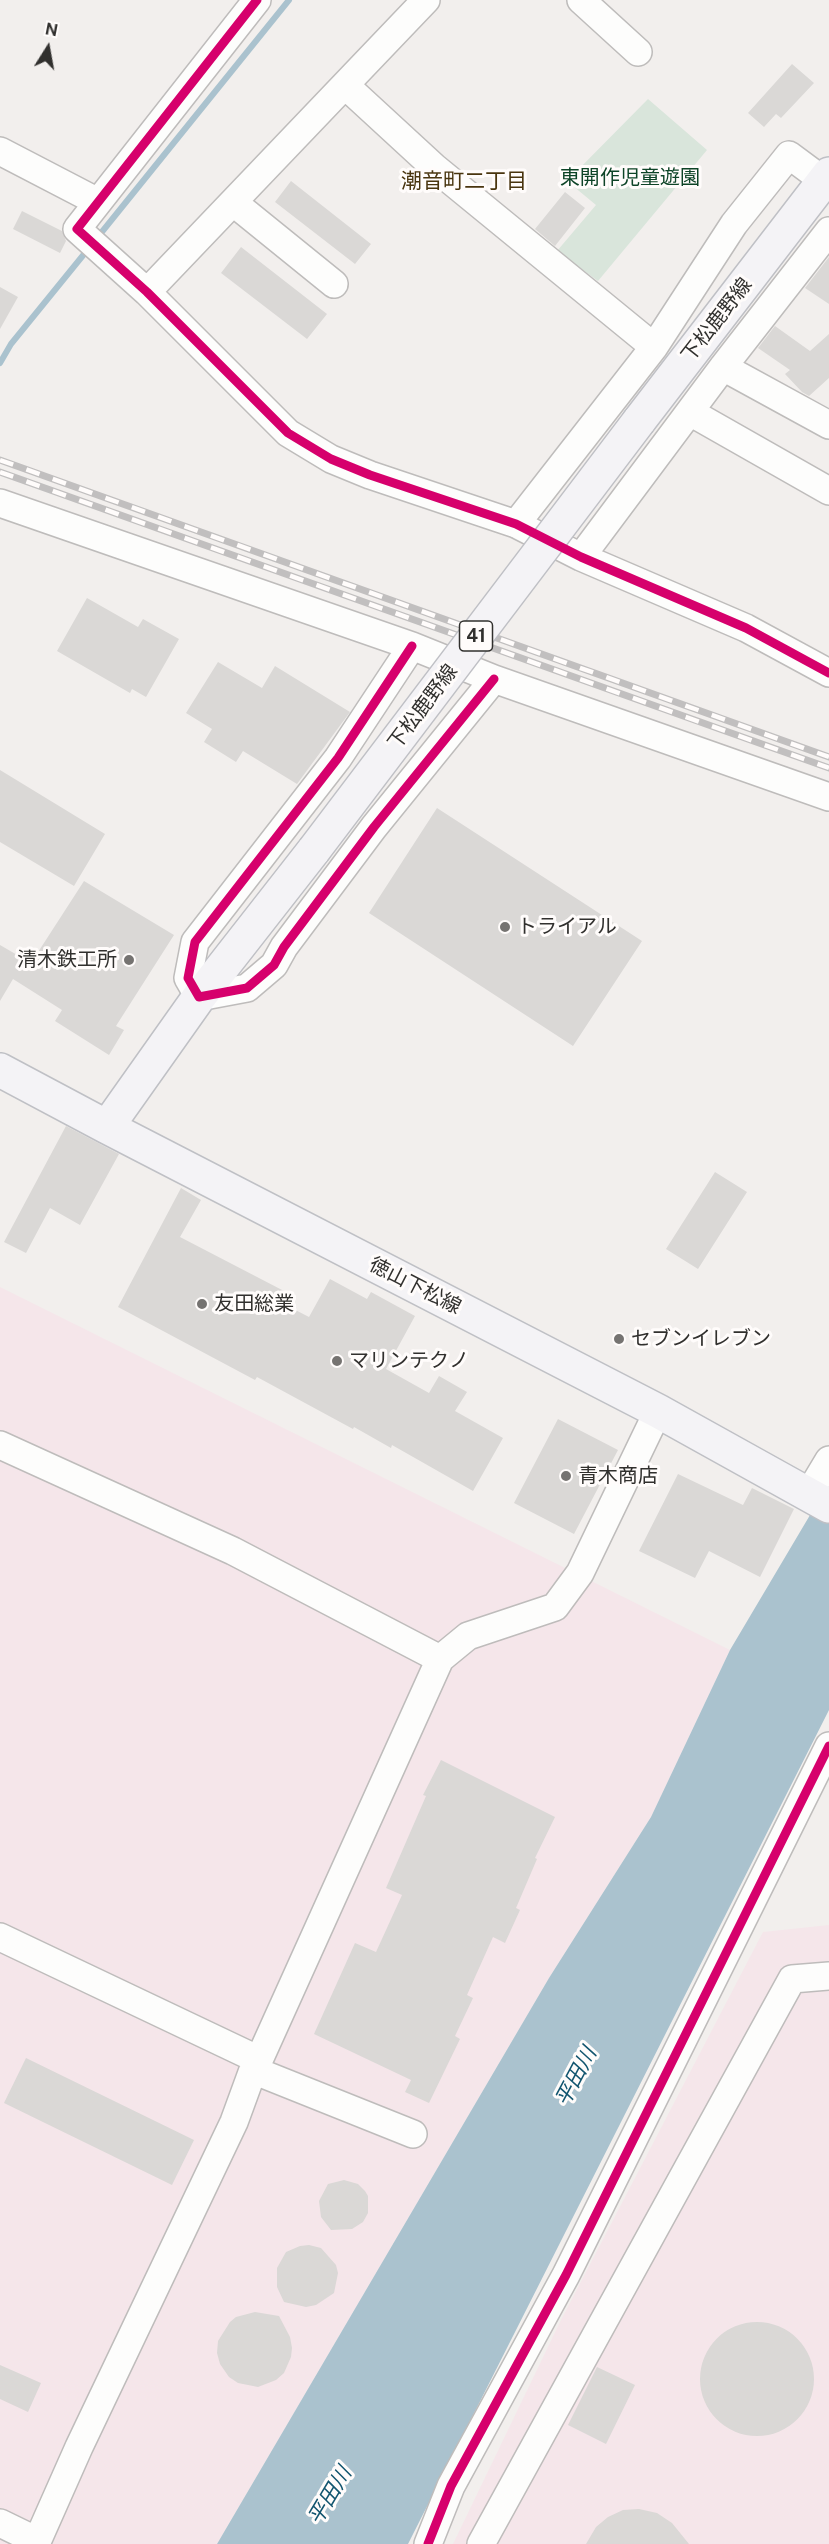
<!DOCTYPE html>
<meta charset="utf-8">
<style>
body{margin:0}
#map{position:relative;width:829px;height:2544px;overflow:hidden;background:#f2efed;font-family:"Public Sans",sans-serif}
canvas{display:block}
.north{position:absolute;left:18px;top:18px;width:60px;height:60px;-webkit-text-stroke:4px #fffcfb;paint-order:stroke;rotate:11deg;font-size:16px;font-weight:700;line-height:24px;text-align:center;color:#31302e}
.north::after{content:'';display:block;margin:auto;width:21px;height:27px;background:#31302e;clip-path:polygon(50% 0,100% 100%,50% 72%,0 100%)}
</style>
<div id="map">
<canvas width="829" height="2544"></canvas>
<div class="north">N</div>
</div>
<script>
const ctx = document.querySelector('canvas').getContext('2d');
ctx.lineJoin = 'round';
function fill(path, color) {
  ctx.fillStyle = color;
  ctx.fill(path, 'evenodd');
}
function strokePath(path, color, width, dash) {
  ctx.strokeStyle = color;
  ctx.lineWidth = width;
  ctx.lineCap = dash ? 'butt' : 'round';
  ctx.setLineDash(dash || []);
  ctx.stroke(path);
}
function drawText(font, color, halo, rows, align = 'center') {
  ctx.font = font + ' "Public Sans","Noto Sans JP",sans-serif';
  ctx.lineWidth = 6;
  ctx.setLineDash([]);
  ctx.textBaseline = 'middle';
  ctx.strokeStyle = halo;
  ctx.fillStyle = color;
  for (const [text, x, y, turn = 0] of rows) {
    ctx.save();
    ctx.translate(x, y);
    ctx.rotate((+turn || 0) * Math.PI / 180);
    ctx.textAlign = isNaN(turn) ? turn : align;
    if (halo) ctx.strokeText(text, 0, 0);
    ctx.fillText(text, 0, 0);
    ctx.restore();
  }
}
fill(new Path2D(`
 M0,1287l730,363 -79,167 -102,161 -332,566h-217z
 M829,1925v619h-376l107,-222 203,-390z`), '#f5e6ea');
fill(new Path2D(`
 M648,99l59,51 -109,131 -41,-30 39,-46 -29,-24z`), '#d9e5db');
fill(new Path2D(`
 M829,1483v227l-421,834h-191l332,-566 102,-161 79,-167z`), '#aac2ce');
strokePath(new Path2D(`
 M97,238l192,-238
 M0,363l11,-19 78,-96`), '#aac2ce', 6);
fill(new Path2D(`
 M792,64l22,19 -33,35 -5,-4 -12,13 -16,-14z
 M291,181l80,63 -16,20 -80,-62z
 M565,192l20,16 -30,38 -20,-17z
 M22,211l40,20 4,10 -6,12 -47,-24z
 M241,247l86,67 -20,25 -86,-66z
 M829,257v47l-24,-16z
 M0,287l18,10 -18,32z
 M775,326l35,25 19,-17v44l-20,18 -7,-4 -17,-18 5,-4 -32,-22z
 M87,598l51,29 5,-8 36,20 -33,58 -14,-8 -2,4 -73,-42z
 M218,662l44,26 13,-22 75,46 -53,72 -54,-33 -7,11 -32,-20 8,-13 -26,-16z
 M0,770l105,64 -31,52 -74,-44z
 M437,808l205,133 -69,105 -204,-133z
 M84,881l90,54 -58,91 8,4 -15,25 -54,-34 7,-11 -49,-31 -13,22v-56l31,18z
 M66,1126l53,28 -39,71 -30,-17 -24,45 -22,-11z
 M715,1172l32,20 -49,77 -32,-20z
 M181,1188l20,12 -21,37 104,54 -6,10 31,16 21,-38 37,20 4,-7 44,24 -29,53 43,24 10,-17 28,16 -12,19 48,27 -30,53 -81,-46 -1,3 -37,-21 -1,2 -96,-52 -2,3 -137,-73z
 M558,1419l60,31 -44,84 -60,-31z
 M678,1474l65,31 9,-17 42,21 -34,68 -51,-26 -14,27 -56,-27z
 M441,1760l114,57 -20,41 2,1 -21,49 4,2 -15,33 -12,-6 -26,58 6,3 -18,38 5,3 -31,64 -24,-11 6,-12 -97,-46 41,-91 21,9 26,-57 -16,-7 40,-92 -3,-1z
 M26,2058l168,82 -22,45 -168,-82z
 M344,2180l14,4 7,7 3,5v17l-5,9 -11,7 -21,1 -10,-13 -2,-16 9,-17z
 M309,2245l12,3 15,17 2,8 -4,20 -18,12 -10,2 -22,-5 -7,-15v-19l9,-16 14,-6z
 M255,2312l24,4 11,21 2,11 -1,9 -7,16 -8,7 -18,7 -20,-4 -9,-6 -9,-13 -3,-11 1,-12 12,-19 6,-5z
 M700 2379a57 57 0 1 1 114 0a57 57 0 1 1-114 0Z
 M0,2365l41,18 -13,29 -28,-13z
 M597,2367l38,18 -29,59 -38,-19z
 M639,2509l18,4 15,10 17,21h-103l10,-17 12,-10 15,-7z`), '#dad8d6');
const minor = new Path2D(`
 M257,0l-180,229 70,63 141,141 43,26 39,16 146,49 65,33 165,71 83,45
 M581,0l57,52
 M346,86l88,81 220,180
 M0,151l98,51
 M234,203l100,81
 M147,292l279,-292
 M723,367l106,58
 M690,412l139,79
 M0,503l412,143 82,33 335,118
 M516,524l138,-177 80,-123 55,-69 35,26
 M581,557l142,-190 106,-136
 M412,646l-74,112 -143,184 -7,36 11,19 48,-9 27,-23 10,-18 90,-120 120,-148
 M0,1445l233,106 207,108
 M808,1495l21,-35
 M0,1937l259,123
 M253,2070l160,64
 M0,2523l37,18
 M36,2544l43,-97 155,-325 19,-52 6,-10 181,-401 28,-23 87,-29 25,-34 78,-162
 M428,2544l23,-58 115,-211 263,-529
 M481,2544l311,-565 37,-3`);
const major = new Path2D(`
 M639,421l190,-247
 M0,1070l107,57 551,284 171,95
 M107,1127l92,-130 115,-147`);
strokePath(minor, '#bebcbb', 30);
strokePath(major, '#bfc0c5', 36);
strokePath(minor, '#fdfdfc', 27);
strokePath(major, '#f4f3f6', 33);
const rail = new Path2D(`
 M0,460l829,297
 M0,472l829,296`);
strokePath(rail, '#c1bfbf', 7);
strokePath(rail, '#fffcfb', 4.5, [14]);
const majorBridge = new Path2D(`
 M314,850l325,-429`);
strokePath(majorBridge, '#bfc0c5', 36, []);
strokePath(majorBridge, '#f4f3f6', 33);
strokePath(new Path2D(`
 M257,0l-180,229 70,63 141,141 43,26 39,16 146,49 65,33 165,71 83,45
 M412,646l-74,112 -143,184 -7,36 11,19 48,-9 27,-23 10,-18 90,-120 120,-148
 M428,2544l23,-58 115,-211 263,-529`), '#d6006c', 9);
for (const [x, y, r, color] of [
 [505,927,6,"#757371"],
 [129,960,6,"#757371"],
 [202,1304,6,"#757371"],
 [619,1339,6,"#757371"],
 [337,1361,6,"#757371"],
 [566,1476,6,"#757371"]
]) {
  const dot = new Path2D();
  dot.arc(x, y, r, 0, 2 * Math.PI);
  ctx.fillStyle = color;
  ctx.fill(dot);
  strokePath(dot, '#fffcfb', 2);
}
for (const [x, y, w] of [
 [476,636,33]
]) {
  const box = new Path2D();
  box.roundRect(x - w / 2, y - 15, w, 30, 4.5);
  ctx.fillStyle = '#fffcfb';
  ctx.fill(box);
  strokePath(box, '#31302e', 1.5);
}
drawText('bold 18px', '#31302e', null, [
 ["41",476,636]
]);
drawText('20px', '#0d4427', '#fffcfb', [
 ["東開作児童遊園",630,178]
]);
drawText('20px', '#31302e', '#fffcfb', [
 ["下松鹿野線",717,320,-52],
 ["下松鹿野線",423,707,-53],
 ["徳山下松線",415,1286,27]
]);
drawText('20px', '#31302e', '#fffcfb', [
 ["トライアル",517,927],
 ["清木鉄工所",117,960,"right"],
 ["友田総業",214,1304],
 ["セブンイレブン",631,1339],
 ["マリンテクノ",349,1361],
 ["青木商店",578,1476]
], 'left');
drawText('21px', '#49350f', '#fffcfb', [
 ["潮音町二丁目",464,182]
]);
drawText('italic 21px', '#12556f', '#fffcfb', [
 ["平田川",576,2077,-62],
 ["平田川",330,2496,-59]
]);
</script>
